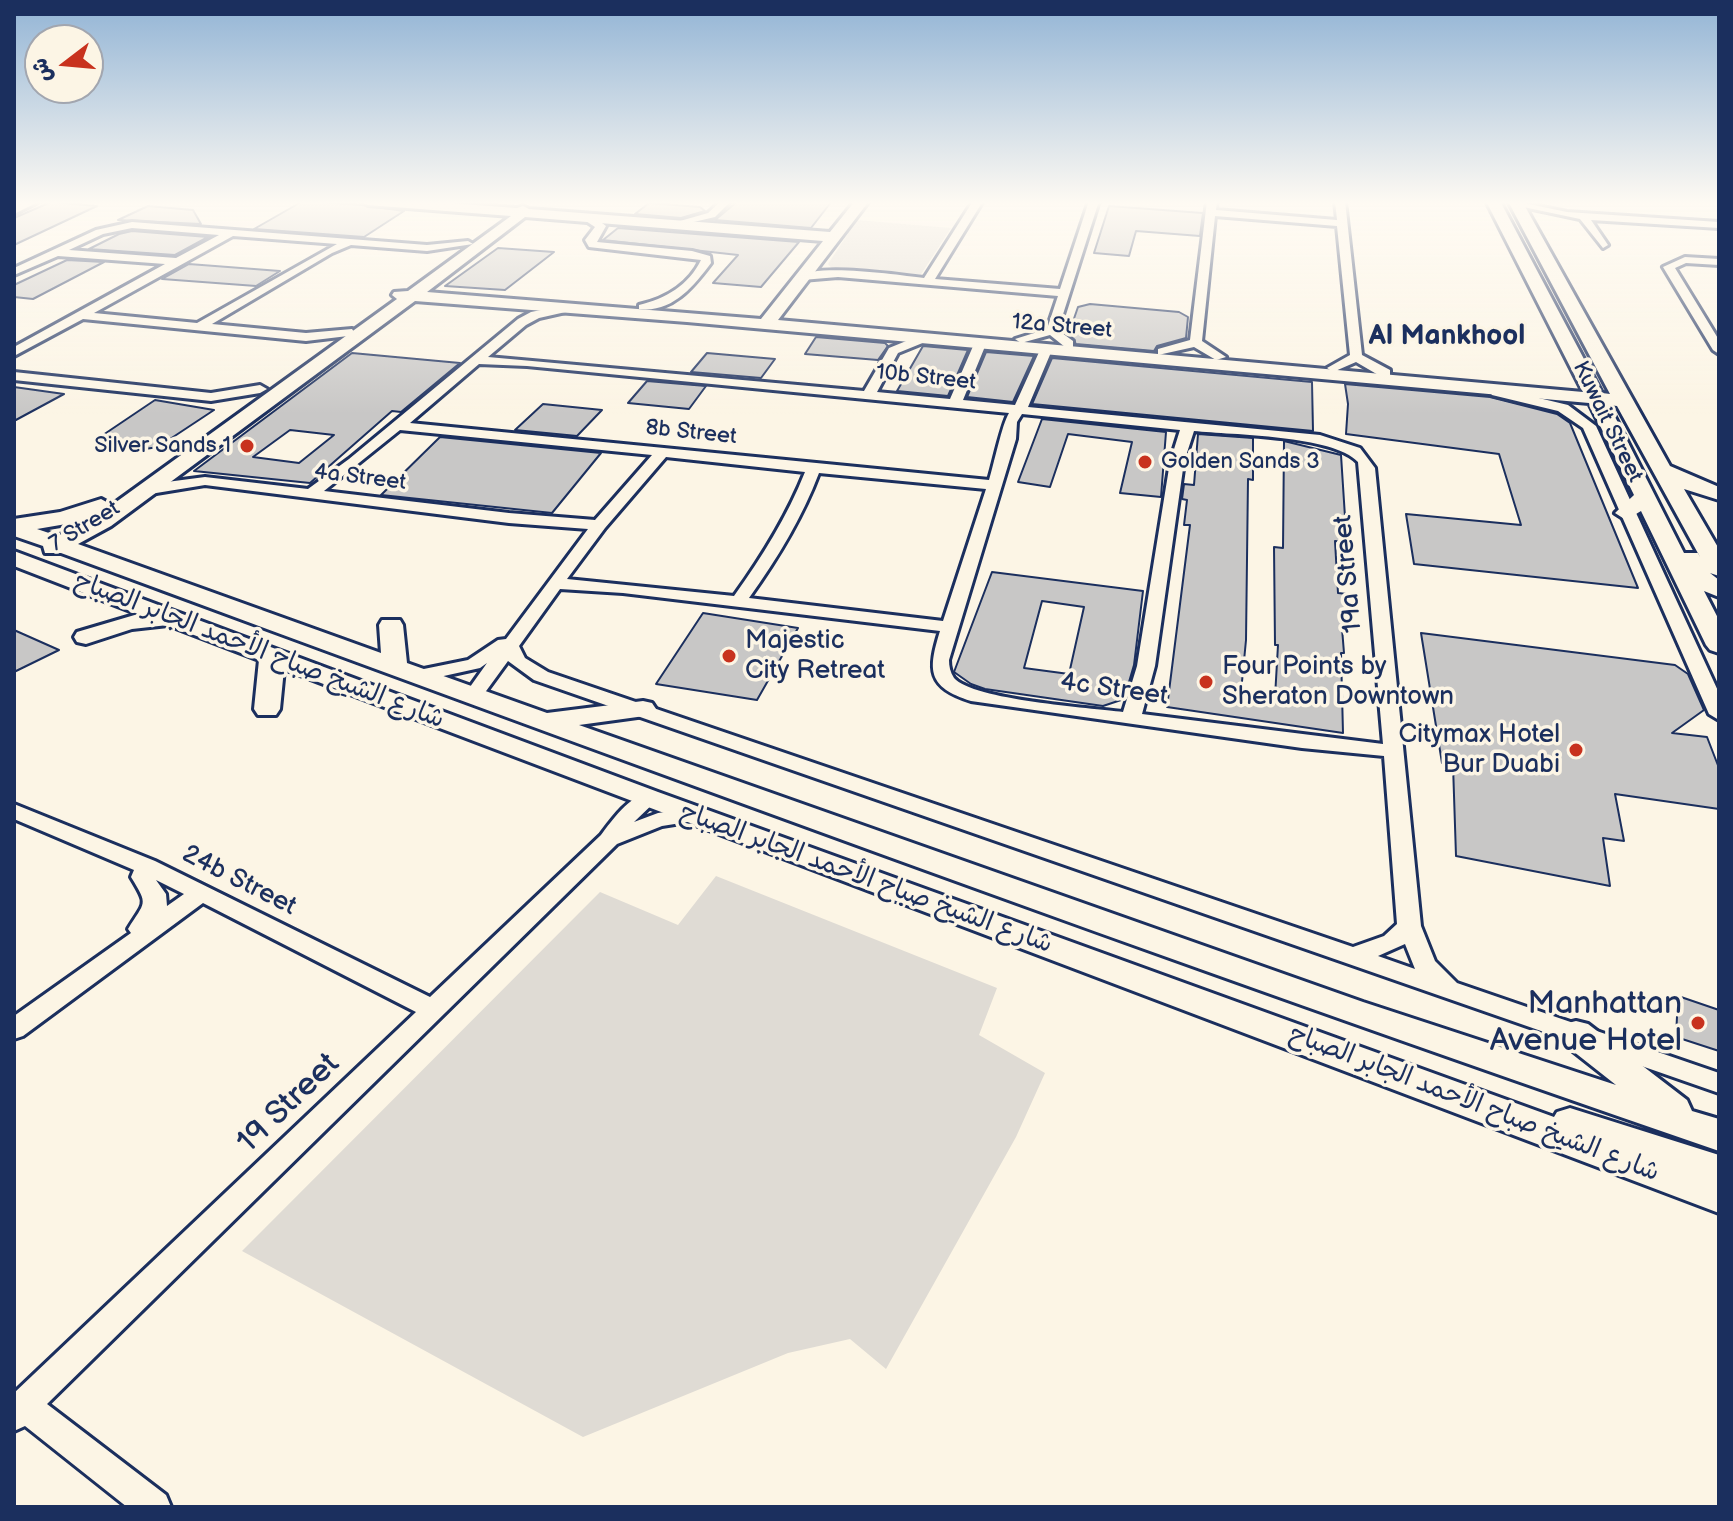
<!DOCTYPE html>
<meta charset="utf-8">
<style>
body{margin:0}
#map{position:relative;width:1733px;height:1521px;overflow:hidden;background:#fcf5e5;font-family:"Balsamiq Sans","Playpen Sans Arabic",sans-serif}
canvas{display:block}
.frame{position:absolute;inset:0;border:16px solid #1b2f5e;pointer-events:none}
.north{position:absolute;left:24px;top:24px;width:80px;height:80px;box-sizing:border-box;background:#fcf5e5;border:2px solid #a2a6af;border-radius:50%;rotate:254deg;font-size:22px;font-weight:700;line-height:32px;text-align:center;color:#1b2f5e}
.north::after{content:'';display:block;margin:auto;width:28px;height:36px;background:#c8321e;clip-path:polygon(50% 0,100% 100%,50% 72%,0 100%)}
</style>
<div id="map">
<canvas width="1733" height="1521"></canvas>
<div class="frame"></div>
<div class="north">ش</div>
</div>
<script>
const ctx = document.querySelector('canvas').getContext('2d');
ctx.lineJoin = 'round';
function fill(path, color) {
  ctx.fillStyle = color;
  ctx.fill(path, 'evenodd');
}
function strokePath(path, color, width, dash) {
  ctx.strokeStyle = color;
  ctx.lineWidth = width;
  ctx.lineCap = dash ? 'butt' : 'round';
  ctx.setLineDash(dash || []);
  ctx.stroke(path);
}
function drawText(font, color, halo, rows, align = 'center') {
  ctx.font = font + ' "Balsamiq Sans","Playpen Sans Arabic",sans-serif';
  ctx.lineWidth = 7;
  ctx.setLineDash([]);
  ctx.textBaseline = 'middle';
  ctx.strokeStyle = halo;
  ctx.fillStyle = color;
  for (const [text, x, y, turn = 0] of rows) {
    ctx.save();
    ctx.translate(x, y);
    ctx.rotate((+turn || 0) * Math.PI / 180);
    ctx.textAlign = isNaN(turn) ? turn : align;
    if (halo) ctx.strokeText(text, 0, 0);
    ctx.fillText(text, 0, 0);
    ctx.restore();
  }
}
fill(new Path2D(`
 M857,220l94,8 -31,48 -88,-7 -4,-5z
 M716,876l281,112 -18,47 66,38 -29,64 -130,232 -36,-30 -62,14 -205,84 -341,-186 358,-359 78,33z`), '#dfdbd4');
const building = new Path2D(`
 M303,201l59,4 42,6 -40,26 -110,-8z
 M738,201h94l-21,27 -96,-8z
 M51,202l46,4 -83,39v-27z
 M649,203l51,4 5,4 -24,7 -46,-4z
 M148,206l45,4 8,14 -83,-4z
 M1109,206l94,7 -3,23 -64,-5 -7,25 -35,-3z
 M618,228l181,14 -38,45 -48,-4 25,-28 -135,-15z
 M132,231l76,6 -33,18 -86,-6 30,-15z
 M498,248l56,4 -49,38 -60,-4z
 M67,260l37,2 -71,37 -19,-2v-12z
 M189,264l91,7 -24,15 -94,-7z
 M1090,304l89,8 9,5 -2,21 -29,8 -3,5 -78,-7 -7,-11 9,-26z
 M816,337l69,6 3,3 -10,14 -73,-6z
 M923,346l45,4 -20,46 -51,-5z
 M986,352l48,4 -21,46 -46,-5z
 M352,353l108,10 -59,49 -9,-1 -82,72 -116,-12zM290,430l44,5 -35,28 -46,-6z
 M707,353l68,6 -14,19 -70,-6z
 M1052,358l260,24 1,49 -281,-27z
 M647,381l59,5 -17,23 -61,-6z
 M1345,384l145,13 67,17 13,9 68,165 -224,-24 -8,-50 115,11 -22,-71 -153,-20 2,-30z
 M14,387l50,7 -50,27z
 M155,400l59,10 -56,37 -13,2 -42,-14z
 M543,404l59,6 -25,26 -62,-6z
 M1042,419l124,13 -5,65 -41,-4 12,-51 -64,-8 -18,53 -32,-5z
 M1198,434l55,4v42l-5,-1 -2,161 -5,52 34,5 3,-52h-3l-1,-98 9,1 1,-107 57,14 4,62h5l2,26 -17,-2 3,52 9,1 2,23 -8,-1 3,37h-3l2,80 -176,-26 23,-182h-6l3,-25 -5,-1 2,-15 10,1z
 M440,437l161,16 -49,60 -171,-18z
 M992,572l151,19 -9,74 -10,34 -21,7 -118,-17 -14,-5 -17,-12zM1042,601l42,6 -15,67 -45,-6z
 M703,613l95,15 -41,72 -101,-16z
 M14,630l45,20 -45,22z
 M1421,633l254,32 13,9 16,36 -32,23 35,4 12,31v41l-104,-15 9,47 -21,-3 7,48 -154,-30 -3,-91 -11,-2z
 M1678,996l41,14v41l-43,-14z`);
fill(building, '#c8c7c6');
strokePath(building, '#1b2f5e', 2);
const street = new Path2D(`
 M721,201h10l-16,16 -30,7 -5,-3 28,-8z
 M973,201h10l-48,78 125,10 29,-88h10l-41,129 15,11v6h-8l-15,-12 -29,8 -6,-4 32,-10 11,-33 -220,-19 -36,3 -6,-3c22,-14 100,-2 128,1z
 M1207,201h10l-1,9 121,10 -2,-19h10l17,154 28,15v6h-10l-24,-14 -23,10 -6,-4 23,-13 -13,-129 -122,-10 -13,125 24,16 -10,3 -22,-13 -36,8v-6l32,-9z
 M1514,201l53,11 152,10v6l-128,-8 17,25 -5,3 -23,-29 -66,-14z
 M586,217h8l12,9 -9,16 95,9 18,5 1,7c-18,24 -39,50 -72,46v-4c26,-6 50,-20 62,-45l-112,-13 -4,-7 10,-13 -9,-6z
 M132,222l295,23 41,-4 5,3 -46,7 -76,-6 -19,8 -120,71 94,9 46,-4 2,3 -6,4 -42,5 -223,-22 -69,37v-9l151,-83 -107,-8 -44,19v-7l82,-38zM132,228l87,7 -43,23 -107,-8 34,-16zM233,236l104,8 -140,79 -103,-10z
 M1685,257l34,2v6l-33,-2 -11,5 44,72v14l-6,-4 -50,-83z
 M566,305l6,4 -2,2 -31,7 -13,7 -38,32 376,34 25,-43 32,-13 6,4 -2,3 -27,11 -21,39 73,7 24,-55 6,-4 6,4 -23,56 52,5 25,-55 6,-4 6,4 -24,57 292,28 40,13 15,20 46,458 14,35 22,22 262,90v20l-1185,-413 -26,-19 -27,37 -7,2 -9,-6 22,-31 -7,5 -59,13 -7,-2 -2,-4 2,-4 54,-11 30,-20 8,-1 82,-110 -79,-6 -304,-38 -61,10 -8,-5 8,-5 61,-8 103,12 41,-30 169,-140 13,-7zM479,364l48,2 482,47c-7,11 -15,51 -20,67l-579,-57zM1022,414l158,16 -10,32 -33,204 -14,46c-32,-4 -150,-12 -169,-34 -4,-6 -5,-12 -5,-18l67,-221 1,-17zM400,430l252,25 -57,65 -86,-7 -185,-22zM1194,431c38,4 139,4 164,31l25,282 -241,-30 13,-48 29,-204zM666,457l139,15c-18,45 -43,85 -71,124l-167,-17 38,-51zM819,473l167,16 -43,132 -194,-23c28,-39 53,-80 70,-125zM560,589l63,4 317,38c-12,39 -13,56 31,70l331,47 82,8 13,168 -13,12 -31,11 -805,-275 -23,-14 -6,-12zM1405,944l10,25 -37,-13z
 M14,372l197,21 49,-8 7,4 -7,4 -49,8 -197,-21z
 M1497,388l71,17 28,21 123,267v27l-10,-6 -126,-286 -25,-17 -66,-16 -2,-3z
 M648,792l10,7 -24,23 24,-9 35,-5 10,7 -3,5 -38,6 -45,18 -570,560 119,91 5,12h-44l-102,-81 -11,5v-38l402,-381 -213,-109 -180,133 -9,3v-23l117,-83 -3,-4c17,-28 21,-23 3,-52l3,-7 -120,-51v-15l141,57 275,136 171,-162c12,-16 27,-37 47,-43zM156,880l28,14 -17,12 -1,-12z`);
const secondary = new Path2D(`
 M361,201h58l98,7 6,-2 6,3 301,23 25,-31h14l-91,119 805,72 -97,-191h14l102,192 8,1 -102,-193h14l148,265 49,21v13l-35,-11 35,60v27l-9,-3 9,7v17l-15,-6 15,29v33l-9,-3 -4,-5 -65,-134 -15,9 -11,-7 19,-18 -45,-92 -902,-81 -272,-21 -304,225 -33,18 303,109 -2,-28 3,-5h18l3,5 4,38 140,50 96,-12 9,2 4,6 -4,6 -73,10 784,277 253,83 -52,-41 -5,-10 5,-10 12,-3 12,3 99,76 5,11 27,8v32c-556,-191 -1107,-395 -1658,-598h-16l-2,-7 -29,-10v-17l46,-7 41,-13 11,6 285,-206 -5,-4 2,-3 14,-1 103,-75 -143,-11zM525,217l298,24 -62,78 -334,-27zM1609,405l8,1 83,151 -2,-4h-14zM101,512l-43,24 -21,-7 35,-6z
 M14,551l644,241 896,325 3,-5 13,-4 149,47v58l-1435,-544 -4,40 -4,6h-18l-4,-6 5,-49 -91,-35 -36,4 -46,15 -9,-2 -3,-5 3,-5 61,-18 -124,-48z`);
const primary = new Path2D(`
 M19,201h21l-26,13v-11z`);
strokePath(street, '#1b2f5e', 6);
strokePath(secondary, '#1b2f5e', 6);
strokePath(primary, '#1b2f5e', 6);
fill(street, '#fcf5e5');
fill(secondary, '#fcf5e5');
fill(primary, '#fcf5e5');
const sky = ctx.createLinearGradient(0, 0, 0, 414);
sky.addColorStop(0, '#92b4d5');
sky.addColorStop(0.49, '#fefaf3');
sky.addColorStop(1, '#fefaf300');
ctx.fillStyle = sky;
ctx.fillRect(0, 0, 1733, 414);
for (const [x, y, r, color] of [
 [247,446,8,"#c8321e"],
 [1145,462,8,"#c8321e"],
 [729,656,8,"#c8321e"],
 [1206,682,8,"#c8321e"],
 [1576,750,8,"#c8321e"],
 [1698,1023,8,"#c8321e"]
]) {
  const dot = new Path2D();
  dot.arc(x, y, r, 0, 2 * Math.PI);
  ctx.fillStyle = color;
  ctx.fill(dot);
  strokePath(dot, '#fcf5e5', 3);
}
drawText('22px', '#1b2f5e', '#fcf5e5', [
 ["12a Street",1062,327,5],
 ["10b Street",926,378,6],
 ["Kuwait Street",1607,422,64],
 ["8b Street",691,433,6],
 ["4a Street",360,478,7],
 ["7 Street",85,527,-31]
]);
drawText('22px', '#1b2f5e', '#fcf5e5', [
 ["Silver Sands 1",231,446],
 ["Golden Sands 3",1161,462,"left"]
], 'right');
drawText('26px', '#1b2f5e', '#fcf5e5', [
 ["19a Street",1349,574,-95],
 ["شارع الشيخ صباح الأحمد الجابر الصباح",259,651,21],
 ["4c Street",1114,690,8],
 ["شارع الشيخ صباح الأحمد الجابر الصباح",866,879,20],
 ["24b Street",239,881,27],
 ["شارع الشيخ صباح الأحمد الجابر الصباح",1474,1104,21]
]);
drawText('26px', '#1b2f5e', '#fcf5e5', [
 ["Majestic",745,641],
 ["City Retreat",745,671],
 ["Four Points by",1222,667],
 ["Sheraton Downtown",1222,697],
 ["Citymax Hotel",1560,735,"right"],
 ["Bur Duabi",1560,765,"right"]
], 'left');
drawText('bold 28px', '#1b2f5e', '#fcf5e5', [
 ["Al Mankhool",1447,337]
]);
drawText('32px', '#1b2f5e', '#fcf5e5', [
 ["Manhattan",1682,1005],
 ["Avenue Hotel",1682,1042]
], 'right');
drawText('32px', '#1b2f5e', '#fcf5e5', [
 ["19 Street",289,1104,-44]
]);
</script>
